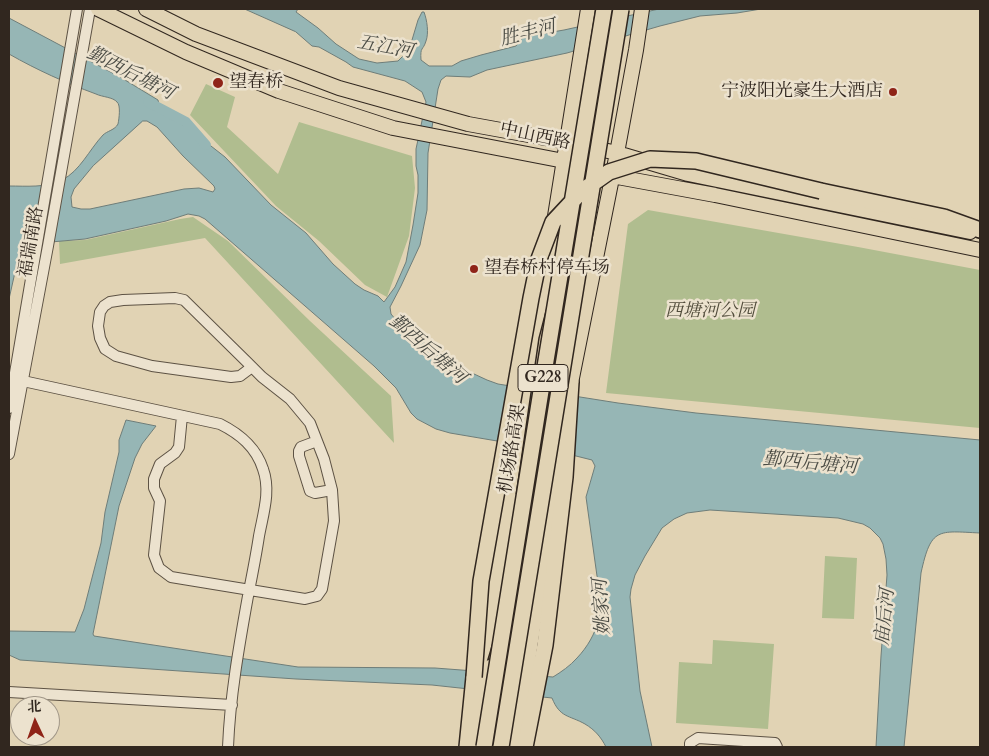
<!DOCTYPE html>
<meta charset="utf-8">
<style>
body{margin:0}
#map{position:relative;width:989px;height:756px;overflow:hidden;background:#e1d3b4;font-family:Cardo,"Noto Serif SC",serif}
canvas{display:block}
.frame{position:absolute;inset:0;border:10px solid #31271f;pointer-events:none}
.north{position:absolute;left:10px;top:696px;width:50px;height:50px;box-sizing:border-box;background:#ece2ce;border:1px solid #a19788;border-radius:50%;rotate:357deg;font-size:14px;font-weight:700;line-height:20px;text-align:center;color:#31271f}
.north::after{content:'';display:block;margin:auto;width:18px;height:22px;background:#8f2418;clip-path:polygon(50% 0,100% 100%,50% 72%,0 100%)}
</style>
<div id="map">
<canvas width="989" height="756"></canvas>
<div class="frame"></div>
<div class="north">北</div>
</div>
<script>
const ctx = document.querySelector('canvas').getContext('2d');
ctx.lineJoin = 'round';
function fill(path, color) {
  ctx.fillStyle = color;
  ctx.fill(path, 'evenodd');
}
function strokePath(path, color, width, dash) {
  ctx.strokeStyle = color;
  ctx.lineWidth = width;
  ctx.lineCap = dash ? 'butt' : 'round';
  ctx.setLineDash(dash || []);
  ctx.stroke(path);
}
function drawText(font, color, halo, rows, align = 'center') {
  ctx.font = font + ' Cardo,"Noto Serif SC",serif';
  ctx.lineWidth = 5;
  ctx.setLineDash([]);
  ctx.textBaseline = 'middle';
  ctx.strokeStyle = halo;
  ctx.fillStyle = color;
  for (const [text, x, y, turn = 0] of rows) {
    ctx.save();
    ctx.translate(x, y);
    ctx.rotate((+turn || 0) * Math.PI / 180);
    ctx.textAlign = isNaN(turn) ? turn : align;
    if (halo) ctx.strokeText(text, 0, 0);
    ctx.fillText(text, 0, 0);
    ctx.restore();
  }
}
fill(new Path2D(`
 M206,84l29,13 -8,30 51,47 21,-52 113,34 3,32 -6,48 -22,61 -22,-12 -46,-44 -43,-35 -86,-91z
 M648,210l210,37 122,23v158l-374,-35 22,-169z
 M193,217l35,24 82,80 81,75 3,47 -189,-205 -145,26 -1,-23 26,-1 95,-21z
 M825,556l32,2 -3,61 -32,-1z
 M713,640l61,4 -6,85 -92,-6 3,-61 33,2z`), '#b0bd8f');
const water = new Path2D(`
 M245,9h53l-2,3 22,16 18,16 23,15 18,4 21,-2 11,-11 9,-30 4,-8h2c3,8 5,21 2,29 -3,10 -6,5 -5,19l8,6h23l9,-5 20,-6 35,-9 7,-9 41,-7 95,-21h102l-24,4 -37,3 -40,10 -93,27 -80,17 -17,7 -24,-1 -5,4 -3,9 -10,64 -1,57 -7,35 -19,41 -11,21 1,7 10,12 58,41 28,13 11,4 120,19 78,10 284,27v93c-42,-2 -49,-6 -59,40l-17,174h-28l5,-91 6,-81 -1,-16 -3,-15 -3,-6 -10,-10 -7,-4 -25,-6 -128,-8 -23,3 -13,6 -12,9 -17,28 -10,19 -4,14 -1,8 10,94 12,56h-46c-5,-10 -11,-17 -21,-23 -16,-9 -25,-6 -33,-26l-120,-13 -136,-6 -276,-19 -11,-5v-24l66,1 9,-23 9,-35 8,-31 4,-31 14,-60v-12l7,-20 30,6 -14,18 -7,14 -16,48 -26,128 1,2 204,31 137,1 118,9c8,-5 17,-11 24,-19 21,-22 30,-53 20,-82l-11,-79 9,-31 -3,-6 -36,-9 -106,-18 -14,-4 -19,-10 -6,-6 -15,-25 -22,-22 -169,-147 -6,-3 -11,-2 -22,7 -81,18 -57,5 -8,6 -11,49v-113c17,0 37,2 53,-6 18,-9 27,-30 41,-45 4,-4 12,-5 15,-11 1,-5 3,-19 -1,-22 -4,-5 -15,-5 -21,-8 -30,-11 -59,-24 -87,-40v-36l111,59 38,23 2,10 3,3 25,15 37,29 46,48 35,28 27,31 22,20 9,6 14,6 6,6 11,-15 11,-25 7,-37 5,-32v-18l-2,-9v-17l10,-47 -4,-10 -17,-11 -52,-14 -7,-5 -27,-15 -7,-1 -16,-14zM143,121h4l10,6 26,29 31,30 1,3 -2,3 -14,-4 -15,1 -94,20h-9l-9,-2 -1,-10 3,-8 19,-23z`);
fill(water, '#96b6b5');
strokePath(water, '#6e7d79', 1);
strokePath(new Path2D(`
 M148,102l38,20 20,23`), '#96b6b5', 10);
const minor = new Path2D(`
 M14,379l206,45c20,10 36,23 43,45 8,22 0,45 -4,67 -3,20 -7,40 -11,60 -9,50 -18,101 -20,151
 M9,408l68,-399
 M182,416l-3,31 -4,6 -15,11 -6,15v9l6,13 -6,54 5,13 12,9 134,22 12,-3 5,-7 12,-68 -2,-31 -8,-31 -14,-36 -20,-24 -28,-22 -15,-15 -63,-62 -9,-2 -52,2 -13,2 -6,4 -4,6 -2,14 2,12 5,11 11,7 36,10 79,11 9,-1 12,-9
 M317,441l-16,6 -2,4v5l11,35 5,2 17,-3
 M9,454l39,-208 42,-237
 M9,692l223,13
 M690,747v-4l8,-5 77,5 2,4`);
const major = new Path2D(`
 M98,9l88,43 93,39 114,37 171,33 48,15 103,19 265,55
 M146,9l50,25 143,54 129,36 99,18 50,11 71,21 282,58
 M541,304l47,-295
 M569,393l48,-240 19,-103 6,-41
 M505,569l9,-68
 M474,747l16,-80
 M514,747l14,-86 34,-224`);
const highway = new Path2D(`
 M821,191l123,26 36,13
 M467,747l7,-70 14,-46 43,-295 11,-42
 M525,747l20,-102 20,-168 6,-95`);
strokePath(minor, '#5d5244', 12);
strokePath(major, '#31271f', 16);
strokePath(highway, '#31271f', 18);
strokePath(minor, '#ece2ce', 10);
strokePath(major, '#e1d3b4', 14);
strokePath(highway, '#e1d3b4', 15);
const highwayBridge = new Path2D(`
 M474,677l7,-96 50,-283 8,-39 14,-37 29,-31 27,-19 41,-13 46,2 125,30
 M484,747l57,-356 63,-382
 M501,747l120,-738`);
strokePath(highwayBridge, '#31271f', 18, []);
strokePath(highwayBridge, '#e1d3b4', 15);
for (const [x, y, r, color] of [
 [218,83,6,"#8f2418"],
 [893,92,5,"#8f2418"],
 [474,269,5,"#8f2418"]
]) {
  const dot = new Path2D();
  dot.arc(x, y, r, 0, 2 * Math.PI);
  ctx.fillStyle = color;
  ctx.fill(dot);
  strokePath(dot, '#ece2ce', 2);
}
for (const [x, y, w] of [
 [543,378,50]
]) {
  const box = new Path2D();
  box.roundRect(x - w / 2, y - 13.5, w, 27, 4);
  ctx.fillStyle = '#ece2ce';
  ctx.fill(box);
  strokePath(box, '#31271f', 1);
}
drawText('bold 16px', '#31271f', null, [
 ["G228",543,378]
]);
drawText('18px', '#31271f', '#ece2ce', [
 ["望春桥",229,83],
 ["宁波阳光豪生大酒店",883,92,"right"],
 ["望春桥村停车场",484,269]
], 'left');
drawText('18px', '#31271f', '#ece2ce', [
 ["中山西路",535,137,12],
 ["福瑞南路",32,242,-80],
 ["机场路高架",513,449,-81]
]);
drawText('italic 18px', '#514c3b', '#ece2ce', [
 ["西塘河公园",710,312]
]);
drawText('italic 19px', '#4a4b44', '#ece2ce', [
 ["胜丰河",528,34,-14],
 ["五江河",385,48,10],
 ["鄞西后塘河",130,74,27],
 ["鄞西后塘河",427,350,41],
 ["鄞西后塘河",810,464,5],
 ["姚家河",603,607,-94],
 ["庙后河",886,617,-84]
]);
</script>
